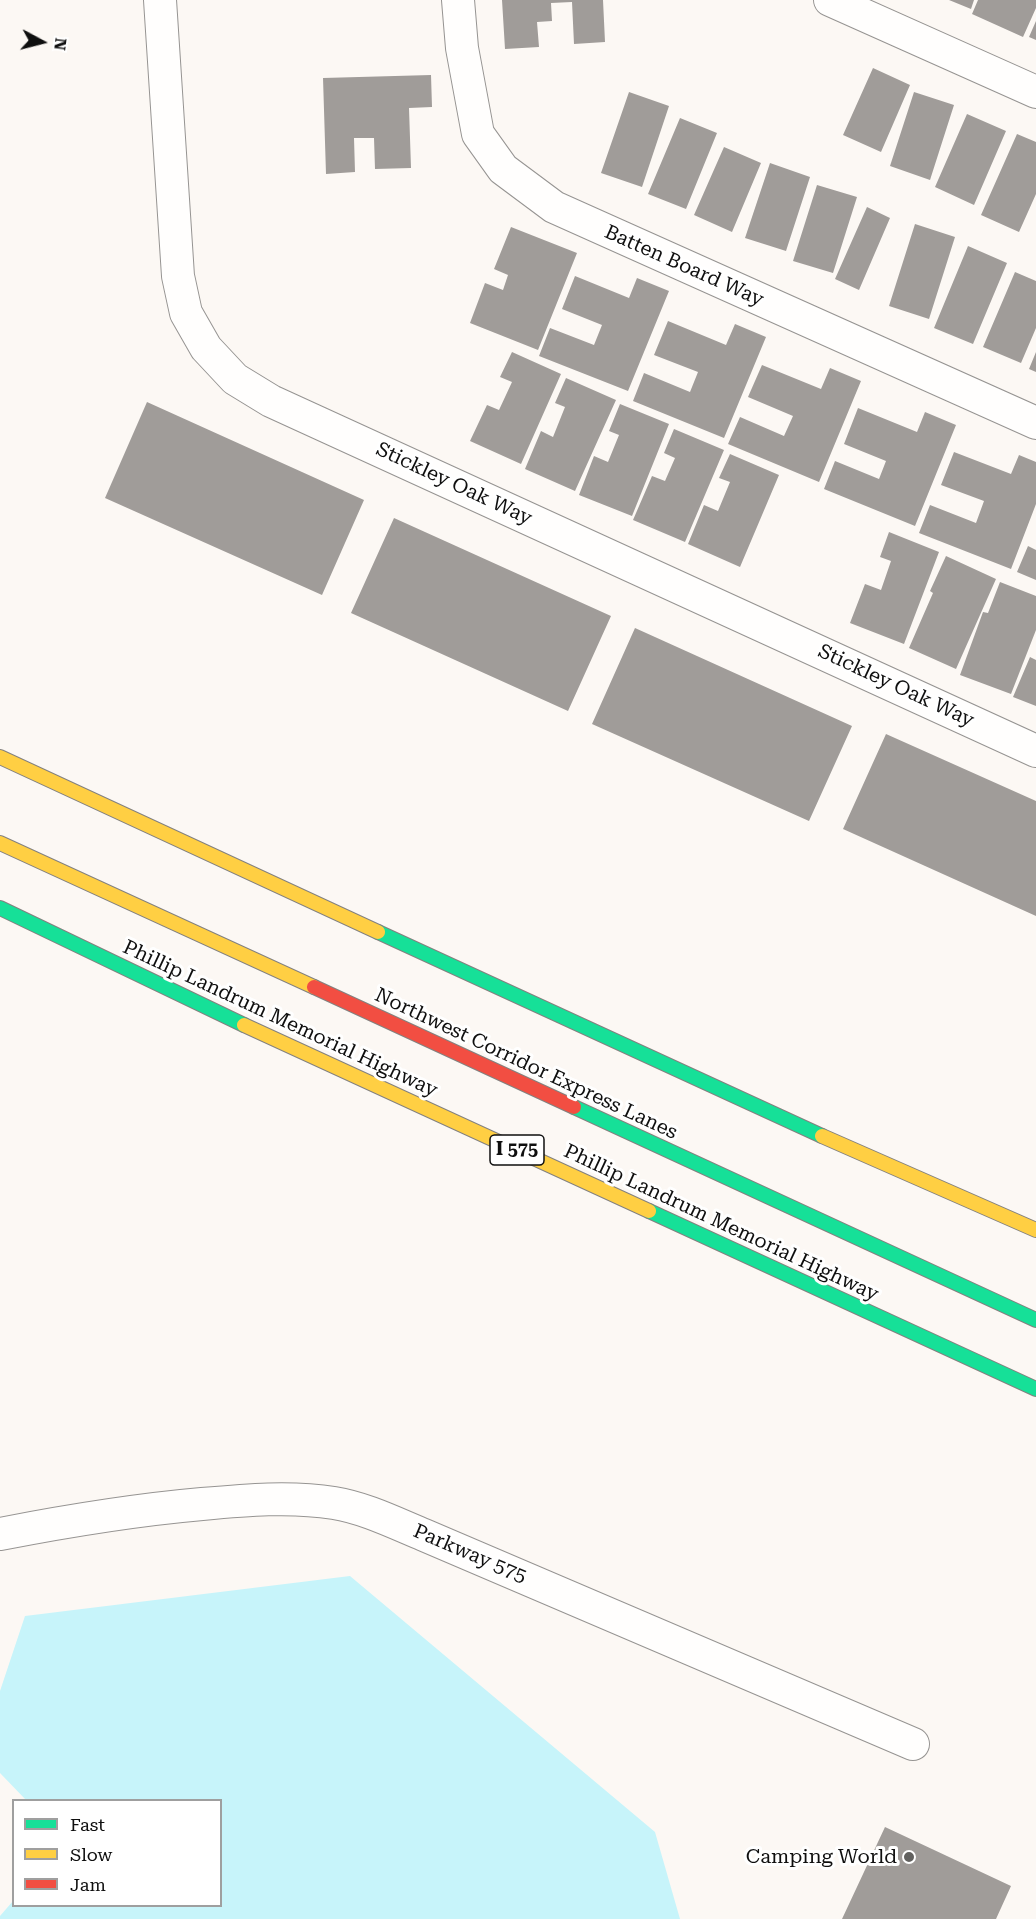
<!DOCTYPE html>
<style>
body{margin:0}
#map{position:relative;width:1036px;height:1919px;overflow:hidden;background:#fcf8f4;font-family:"Roboto Serif",serif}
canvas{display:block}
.legend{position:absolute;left:12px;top:1799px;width:210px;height:108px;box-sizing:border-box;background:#fff;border:2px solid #9f9f9f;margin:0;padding:8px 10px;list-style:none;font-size:18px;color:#0f0f0f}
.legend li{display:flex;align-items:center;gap:12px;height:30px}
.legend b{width:30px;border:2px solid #9f9f9f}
.north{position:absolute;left:12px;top:12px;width:60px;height:60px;-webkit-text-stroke:4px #fff;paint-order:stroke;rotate:97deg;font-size:16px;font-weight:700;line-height:24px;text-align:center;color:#0f0f0f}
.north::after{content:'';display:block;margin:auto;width:21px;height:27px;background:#0f0f0f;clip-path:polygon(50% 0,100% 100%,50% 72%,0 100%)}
</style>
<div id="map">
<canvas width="1036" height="1919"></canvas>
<ul class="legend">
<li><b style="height:8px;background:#16e098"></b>Fast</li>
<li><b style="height:8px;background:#ffcf43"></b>Slow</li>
<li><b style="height:8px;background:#f24e42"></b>Jam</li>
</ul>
<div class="north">N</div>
</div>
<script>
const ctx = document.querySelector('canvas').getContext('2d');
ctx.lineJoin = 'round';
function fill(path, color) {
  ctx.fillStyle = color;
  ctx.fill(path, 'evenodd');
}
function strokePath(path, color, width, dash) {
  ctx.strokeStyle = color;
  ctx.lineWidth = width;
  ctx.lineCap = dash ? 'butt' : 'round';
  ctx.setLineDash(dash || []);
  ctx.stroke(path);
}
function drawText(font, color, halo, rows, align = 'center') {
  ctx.font = font + ' "Roboto Serif",serif';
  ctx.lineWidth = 6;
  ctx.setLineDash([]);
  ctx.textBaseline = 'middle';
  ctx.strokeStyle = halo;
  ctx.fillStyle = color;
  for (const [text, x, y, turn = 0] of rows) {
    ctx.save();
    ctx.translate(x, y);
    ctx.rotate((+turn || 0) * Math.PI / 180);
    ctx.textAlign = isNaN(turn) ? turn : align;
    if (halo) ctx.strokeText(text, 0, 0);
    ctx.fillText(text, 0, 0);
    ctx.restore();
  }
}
fill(new Path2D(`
 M350,1576l305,256 25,87h-680v-3l13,-15 1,5h206v-106h-194l-26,-27v-82l25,-75z`), '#c7f4fa');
fill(new Path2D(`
 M502,0h101l2,42 -31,2 -2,-42 -21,1 1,18 -15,1 2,25 -34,2z
 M949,0h25l-3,9z
 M978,0h58v8l-13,29 -51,-23z
 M1036,21v19l-7,-3z
 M873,68l37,17 -29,67 -38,-17z
 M431,75l1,32 -23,1 2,60 -36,1 -1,-31h-20l1,34 -29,2 -3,-96z
 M629,92l40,14 -27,81 -41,-14z
 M914,92l40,13 -24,75 -40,-14z
 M967,114l39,17 -32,74 -39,-18z
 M680,118l37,15 -31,76 -38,-15z
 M1017,134l19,8v52l-17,38 -38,-17z
 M724,147l37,16 -29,69 -38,-17z
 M770,163l40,14 -24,74 -41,-13z
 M817,185l40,12 -24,76 -40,-12z
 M867,207l23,11 -31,72 -24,-11z
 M915,224l40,13 -26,82 -40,-13z
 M511,227l66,26 -39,97 -68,-27 15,-40 18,7 5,-15 -14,-6z
 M968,246l39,17 -34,81 -39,-16z
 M1015,272l21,9v47l-15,35 -38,-16z
 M575,276l54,22 8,-20 32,13 -41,100 -89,-35 11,-28 44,17 8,-20 -40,-16z
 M668,321l58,24 9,-21 31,13 -42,101 -91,-37 11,-28 46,19 8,-20 -44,-17z
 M512,352l49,22 -40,90 -51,-23 17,-36 12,5 13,-28 -12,-5z
 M1036,352v20l-7,-3z
 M762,365l59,24 9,-21 31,13 -42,101 -91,-38 12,-27 44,19 9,-20 -45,-19z
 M566,378l50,22 -41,91 -50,-22 16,-38 12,6 12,-30 -10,-4z
 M147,402l217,98 -42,95 -217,-97z
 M620,404l49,20 -37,92 -53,-21 15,-39 14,6 11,-27 -10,-4z
 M858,408l59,24 8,-20 31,13 -41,101 -91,-37 11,-28 44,18 7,-18 -42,-17z
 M674,429l50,21 -39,92 -52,-22 19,-44 13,5 10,-23 -11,-5z
 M954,452l57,22 8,-19 17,7v42l-25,65 -92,-36 11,-28 46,18 8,-22 -43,-16z
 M730,454l49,21 -39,92 -52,-23 16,-39 14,6 12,-29 -11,-4z
 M394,518l217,98 -43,95 -217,-98z
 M889,532l50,20 -35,92 -54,-21 15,-39 16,6 10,-29 -11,-4z
 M1028,546l8,4v30l-19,-8z
 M946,556l50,23 -40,90 -47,-21 24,-55 -3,-2z
 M1000,582l36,14v34l-25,64 -51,-19 23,-63 5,1z
 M635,628l217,98 -43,95 -217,-97z
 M1030,657l6,3v46l-23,-9z
 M886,734l150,67v115l-193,-87z
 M885,1827l126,59 -15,33h-154z`), '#a09c99');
const street = new Path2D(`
 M160,0l18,276 8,37 20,35 29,31 36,22 765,350
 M458,0l4,48 16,86 25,35 51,38 482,216
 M830,0l206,92
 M0,1534c67,-13 134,-24 202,-30 44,-4 89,-8 132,-1 31,5 61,20 90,32l489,209`);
const fast = new Path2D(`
 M0,908l244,117
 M378,932l444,204
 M574,1107l462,213
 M649,1211l387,178`);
const slow = new Path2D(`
 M0,757l378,175
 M0,843l314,144
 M244,1025l405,186
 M822,1136l214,94`);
const jam = new Path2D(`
 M314,987l260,120`);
strokePath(street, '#969492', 34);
strokePath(fast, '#83817f', 16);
strokePath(slow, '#83817f', 16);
strokePath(jam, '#83817f', 16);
strokePath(street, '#fffefd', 32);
strokePath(fast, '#16e098', 14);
strokePath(slow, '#ffcf43', 14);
strokePath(jam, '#f24e42', 14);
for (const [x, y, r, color] of [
 [909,1857,6,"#62615f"]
]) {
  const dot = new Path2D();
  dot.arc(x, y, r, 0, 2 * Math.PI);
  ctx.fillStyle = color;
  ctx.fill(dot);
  strokePath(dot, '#fff', 2);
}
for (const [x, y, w] of [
 [517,1150,54]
]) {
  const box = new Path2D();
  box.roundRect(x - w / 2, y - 15, w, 30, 4.5);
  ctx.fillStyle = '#fff';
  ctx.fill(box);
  strokePath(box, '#0f0f0f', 1.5);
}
drawText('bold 18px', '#0f0f0f', null, [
 ["I 575",517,1150]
]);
drawText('20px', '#0f0f0f', '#fff', [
 ["Batten Board Way",684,266,24],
 ["Stickley Oak Way",454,484,25],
 ["Stickley Oak Way",896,686,25],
 ["Phillip Landrum Memorial Highway",280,1019,25],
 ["Northwest Corridor Express Lanes",526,1064,25],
 ["Phillip Landrum Memorial Highway",721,1223,25],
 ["Parkway 575",470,1554,23]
]);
drawText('20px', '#0f0f0f', '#fff', [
 ["Camping World",897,1857]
], 'right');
</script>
